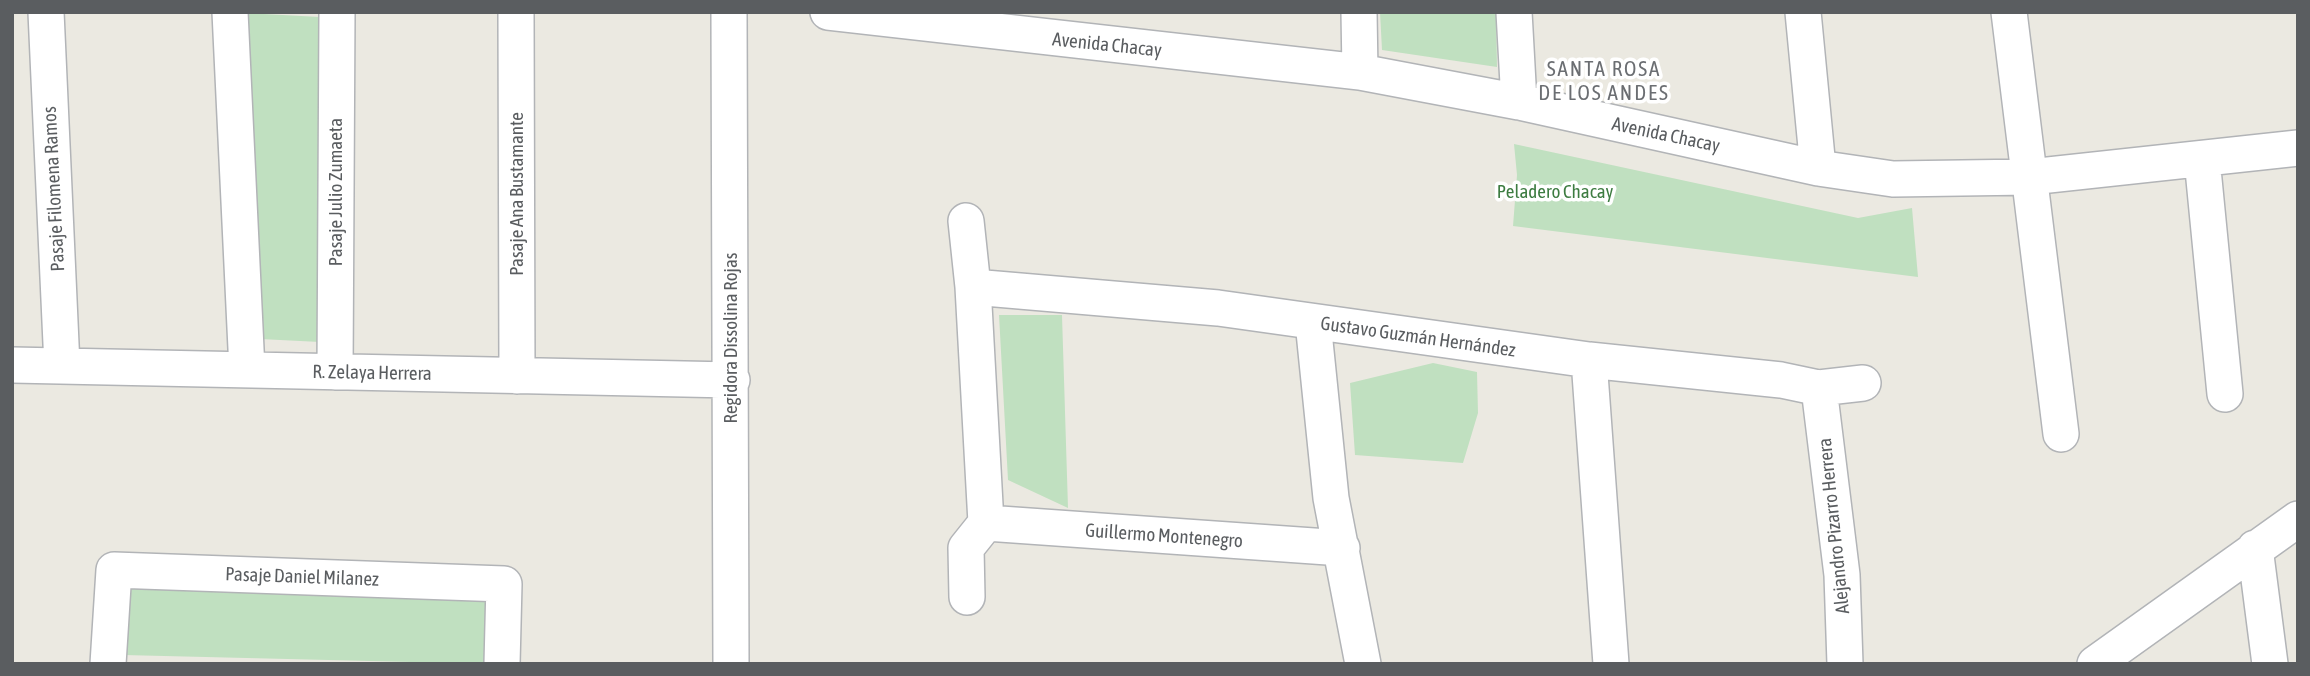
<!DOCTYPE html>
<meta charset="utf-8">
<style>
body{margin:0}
#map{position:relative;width:2310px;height:676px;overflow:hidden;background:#ebe9e1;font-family:"Asap Condensed",sans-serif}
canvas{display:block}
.frame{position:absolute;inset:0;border:14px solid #5a5d60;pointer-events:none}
</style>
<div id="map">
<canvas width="2310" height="676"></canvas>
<div class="frame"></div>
</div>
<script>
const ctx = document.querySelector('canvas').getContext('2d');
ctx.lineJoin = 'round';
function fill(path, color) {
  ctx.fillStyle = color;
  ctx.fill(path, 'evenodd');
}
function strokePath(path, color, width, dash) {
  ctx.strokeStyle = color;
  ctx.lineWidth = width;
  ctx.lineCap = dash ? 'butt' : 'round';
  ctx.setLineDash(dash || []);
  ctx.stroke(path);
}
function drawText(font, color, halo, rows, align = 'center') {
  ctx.font = font + ' "Asap Condensed",sans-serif';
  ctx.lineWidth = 7;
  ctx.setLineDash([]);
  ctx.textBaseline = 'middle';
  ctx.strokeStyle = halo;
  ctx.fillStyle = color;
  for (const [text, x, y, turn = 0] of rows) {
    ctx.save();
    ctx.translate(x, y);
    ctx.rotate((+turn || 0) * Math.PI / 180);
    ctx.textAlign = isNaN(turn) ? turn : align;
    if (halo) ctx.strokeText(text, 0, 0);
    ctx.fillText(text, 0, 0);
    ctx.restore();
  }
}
fill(new Path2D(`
 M1380,12h116l1,55 -115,-17z
 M245,13l75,4v325l-60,-3z
 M1514,144l344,74 54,-10 6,69 -405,-51 4,-51z
 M999,315h63l6,193 -60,-28z
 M1433,363l44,9 1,41 -15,50 -108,-8 -5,-72z
 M127,581l367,8 -1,75 -370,-9z`), '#c0e0c0');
const minor = new Path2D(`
 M46,12l16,354
 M230,12l17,358
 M516,12l1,364
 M729,12l2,652
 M828,12l532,60 159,30 299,66 75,11 137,-2 268,-29
 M1359,12l1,60
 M1514,12l5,90
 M1803,12l15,156
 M2009,12l52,422
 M2202,159l23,235
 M966,221l7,66 13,236 -20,25 1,49
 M973,287l245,21 371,52 192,20 38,8 44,-5
 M1313,322l18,176 32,166
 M1589,360l22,304
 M12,365l720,15
 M335,372l2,-360
 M1819,388l23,187 3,89
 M986,523l356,25
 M2255,548l15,116
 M108,664l6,-94 390,14 -2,80
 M2095,664l203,-145`);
strokePath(minor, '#b2b4b7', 38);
strokePath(minor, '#fff', 35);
drawText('19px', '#5a5d60', '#fff', [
 ["Avenida Chacay",1107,45,6],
 ["Avenida Chacay",1666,135,12],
 ["Pasaje Filomena Ramos",54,189,-93],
 ["Pasaje Julio Zumaeta",336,192,-90],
 ["Pasaje Ana Bustamante",517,194,-90],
 ["Gustavo Guzmán Hernández",1418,337,8],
 ["Regidora Dissolina Rojas",731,338,-90],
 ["R. Zelaya Herrera",372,373,1],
 ["Alejandro Pizarro Herrera",1834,526,-96],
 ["Guillermo Montenegro",1164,536,4],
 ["Pasaje Daniel Milanez",302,577,2]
]);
drawText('19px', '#3d7c41', '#fff', [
 ["Peladero Chacay",1555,192]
]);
ctx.letterSpacing = '2px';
drawText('21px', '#6b6e72', '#fff', [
 ["SANTA ROSA",1604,69],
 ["DE LOS ANDES",1604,93]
]);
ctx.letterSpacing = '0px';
</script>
